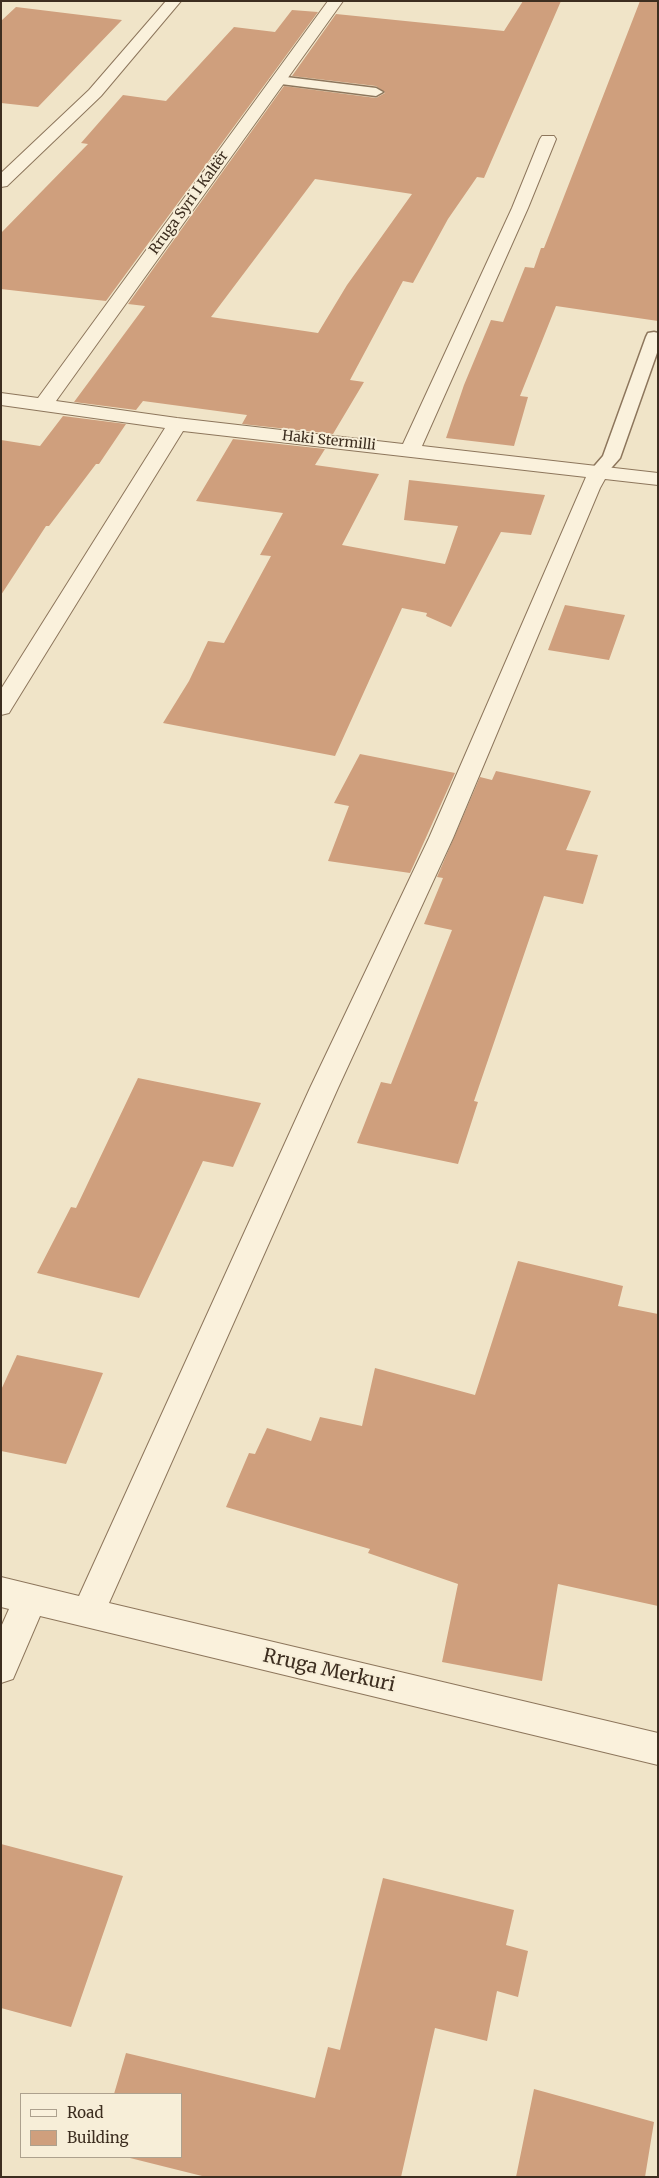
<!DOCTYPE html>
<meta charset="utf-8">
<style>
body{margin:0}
#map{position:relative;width:659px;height:2178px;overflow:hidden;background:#f0e4c8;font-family:Merriweather,serif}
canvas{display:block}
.frame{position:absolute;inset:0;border:2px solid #3d2e20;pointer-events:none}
.legend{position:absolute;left:20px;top:2093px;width:162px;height:65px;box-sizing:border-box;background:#f7eed8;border:1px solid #ada18e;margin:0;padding:6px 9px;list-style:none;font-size:15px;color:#3d2e20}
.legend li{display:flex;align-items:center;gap:10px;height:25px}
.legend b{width:25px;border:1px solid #ada18e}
</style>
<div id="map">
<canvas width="659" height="2178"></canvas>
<div class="frame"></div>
<ul class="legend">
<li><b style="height:6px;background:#faf1dc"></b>Road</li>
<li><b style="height:14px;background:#cf9f7d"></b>Building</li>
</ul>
</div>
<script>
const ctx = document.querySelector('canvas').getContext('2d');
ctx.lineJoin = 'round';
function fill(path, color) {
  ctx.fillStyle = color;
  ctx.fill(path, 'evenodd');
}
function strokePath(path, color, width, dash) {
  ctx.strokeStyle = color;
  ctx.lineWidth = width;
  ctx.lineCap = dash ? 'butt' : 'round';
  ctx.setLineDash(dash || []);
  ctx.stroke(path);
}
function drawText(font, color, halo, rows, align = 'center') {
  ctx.font = font + ' Merriweather,serif';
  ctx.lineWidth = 4;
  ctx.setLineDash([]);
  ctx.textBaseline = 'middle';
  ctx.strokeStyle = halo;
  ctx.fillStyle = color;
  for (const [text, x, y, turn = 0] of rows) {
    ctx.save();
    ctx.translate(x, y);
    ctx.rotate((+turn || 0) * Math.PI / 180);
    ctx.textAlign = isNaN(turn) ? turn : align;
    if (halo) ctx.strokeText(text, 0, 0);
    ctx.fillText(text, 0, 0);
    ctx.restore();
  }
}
fill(new Path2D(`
 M523,1h38l-77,177 -7,-1 -29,42 -35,64 -10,-2 -53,99 14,2 -31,52 -91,-10 5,-9 -104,-14 -7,9 -62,-8 71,-96 -17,-2 156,-218 92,12 9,-5 -9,-7 -84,-10 44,-62 168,17zM315,179l97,15 -65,91 -29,48 -107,-16z
 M640,1h18v320l-102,-15 -36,90 8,1 -14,49 -68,-8 18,-53 27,-65 12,2 22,-55 9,1 7,-20h3z
 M16,7l106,13 -84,87 -37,-4v-82z
 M292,10l26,2 -212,289 -105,-12v-56l87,-89 -7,-1 42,-48 43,6 68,-74 41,5z
 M63,416l63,8 -27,40h-3l-47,62h-3l-45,69v-155l39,6z
 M233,439l92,10 -10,16 64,9 -37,71 103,19 13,-38 -54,-6 5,-40 136,15 -14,40 -30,-3 -50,95 -25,-11 1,-3 -25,-5 -67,148 -172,-33 26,-42 19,-40 16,2 47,-87 -11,-1 23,-42 -87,-12z
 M565,605l60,10 -16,45 -61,-10z
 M360,754l95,19 -45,100 -82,-12 21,-55 -15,-3z
 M496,771l95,20 -25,59 32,5 -15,49 -39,-8 -70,205 4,1 -20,62 -101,-21 24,-61 10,2 61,-154 -28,-6 19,-46 -6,-1 43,-100 12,3z
 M138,1078l123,25 -28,64 -30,-6 -64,137 -102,-25 34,-66 5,1z
 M518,1261l105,25 -5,20 40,8v292l-100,-22 -16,97 -100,-19 16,-78 -90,-31 2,-4 -144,-42 23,-54 6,1 12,-26 44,13 9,-24 42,9 13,-58 100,27z
 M17,1355l86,18 -37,91 -65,-13v-61z
 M1,1844l122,32 -52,151 -70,-19z
 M383,1878l131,32 -8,35 22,6 -10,46 -21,-6 -10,50 -52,-13 -34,149h-195l-80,-20h55v-63h-67l12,-41 189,45 13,-51 12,3z
 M534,2089l120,33 -9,55h-129z`), '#cf9f7d');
const lane = new Path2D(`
 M278,76l98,12 7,4 -7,4 -103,-13 -2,-3z
 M654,332l4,1v17l-38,108 -15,17 -6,1 -6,-1 -3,-4 13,-15 43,-119 2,-4z`);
const street = new Path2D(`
 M166,1h15l-80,95 -94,90 -6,1v-14l88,-83z
 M328,1h15l-287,400 121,17 226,26 109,-236 28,-69 2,-3h12l2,3 -28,69 -106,238 236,27v12l-53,-6 -5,9 -147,350 -115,250 -229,515 549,130v32l-618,-149 -27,63 -12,4v-56l8,-18 -8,-2v-30l78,19 231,-508 119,-250 157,-361 -403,-46 -171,277 -3,5 -8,2v-26l164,-261 -164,-23v-12l37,5z`);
strokePath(lane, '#8d765c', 3);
strokePath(street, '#8d765c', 2);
fill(lane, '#faf1dc');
fill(street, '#faf1dc');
drawText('14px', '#3d2e20', '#f7eed8', [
 ["Rruga Syri I Kaltër",189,203,-54],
 ["Haki Stermilli",329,441,6]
]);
drawText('19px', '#3d2e20', '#f7eed8', [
 ["Rruga Merkuri",329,1671,13]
]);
</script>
